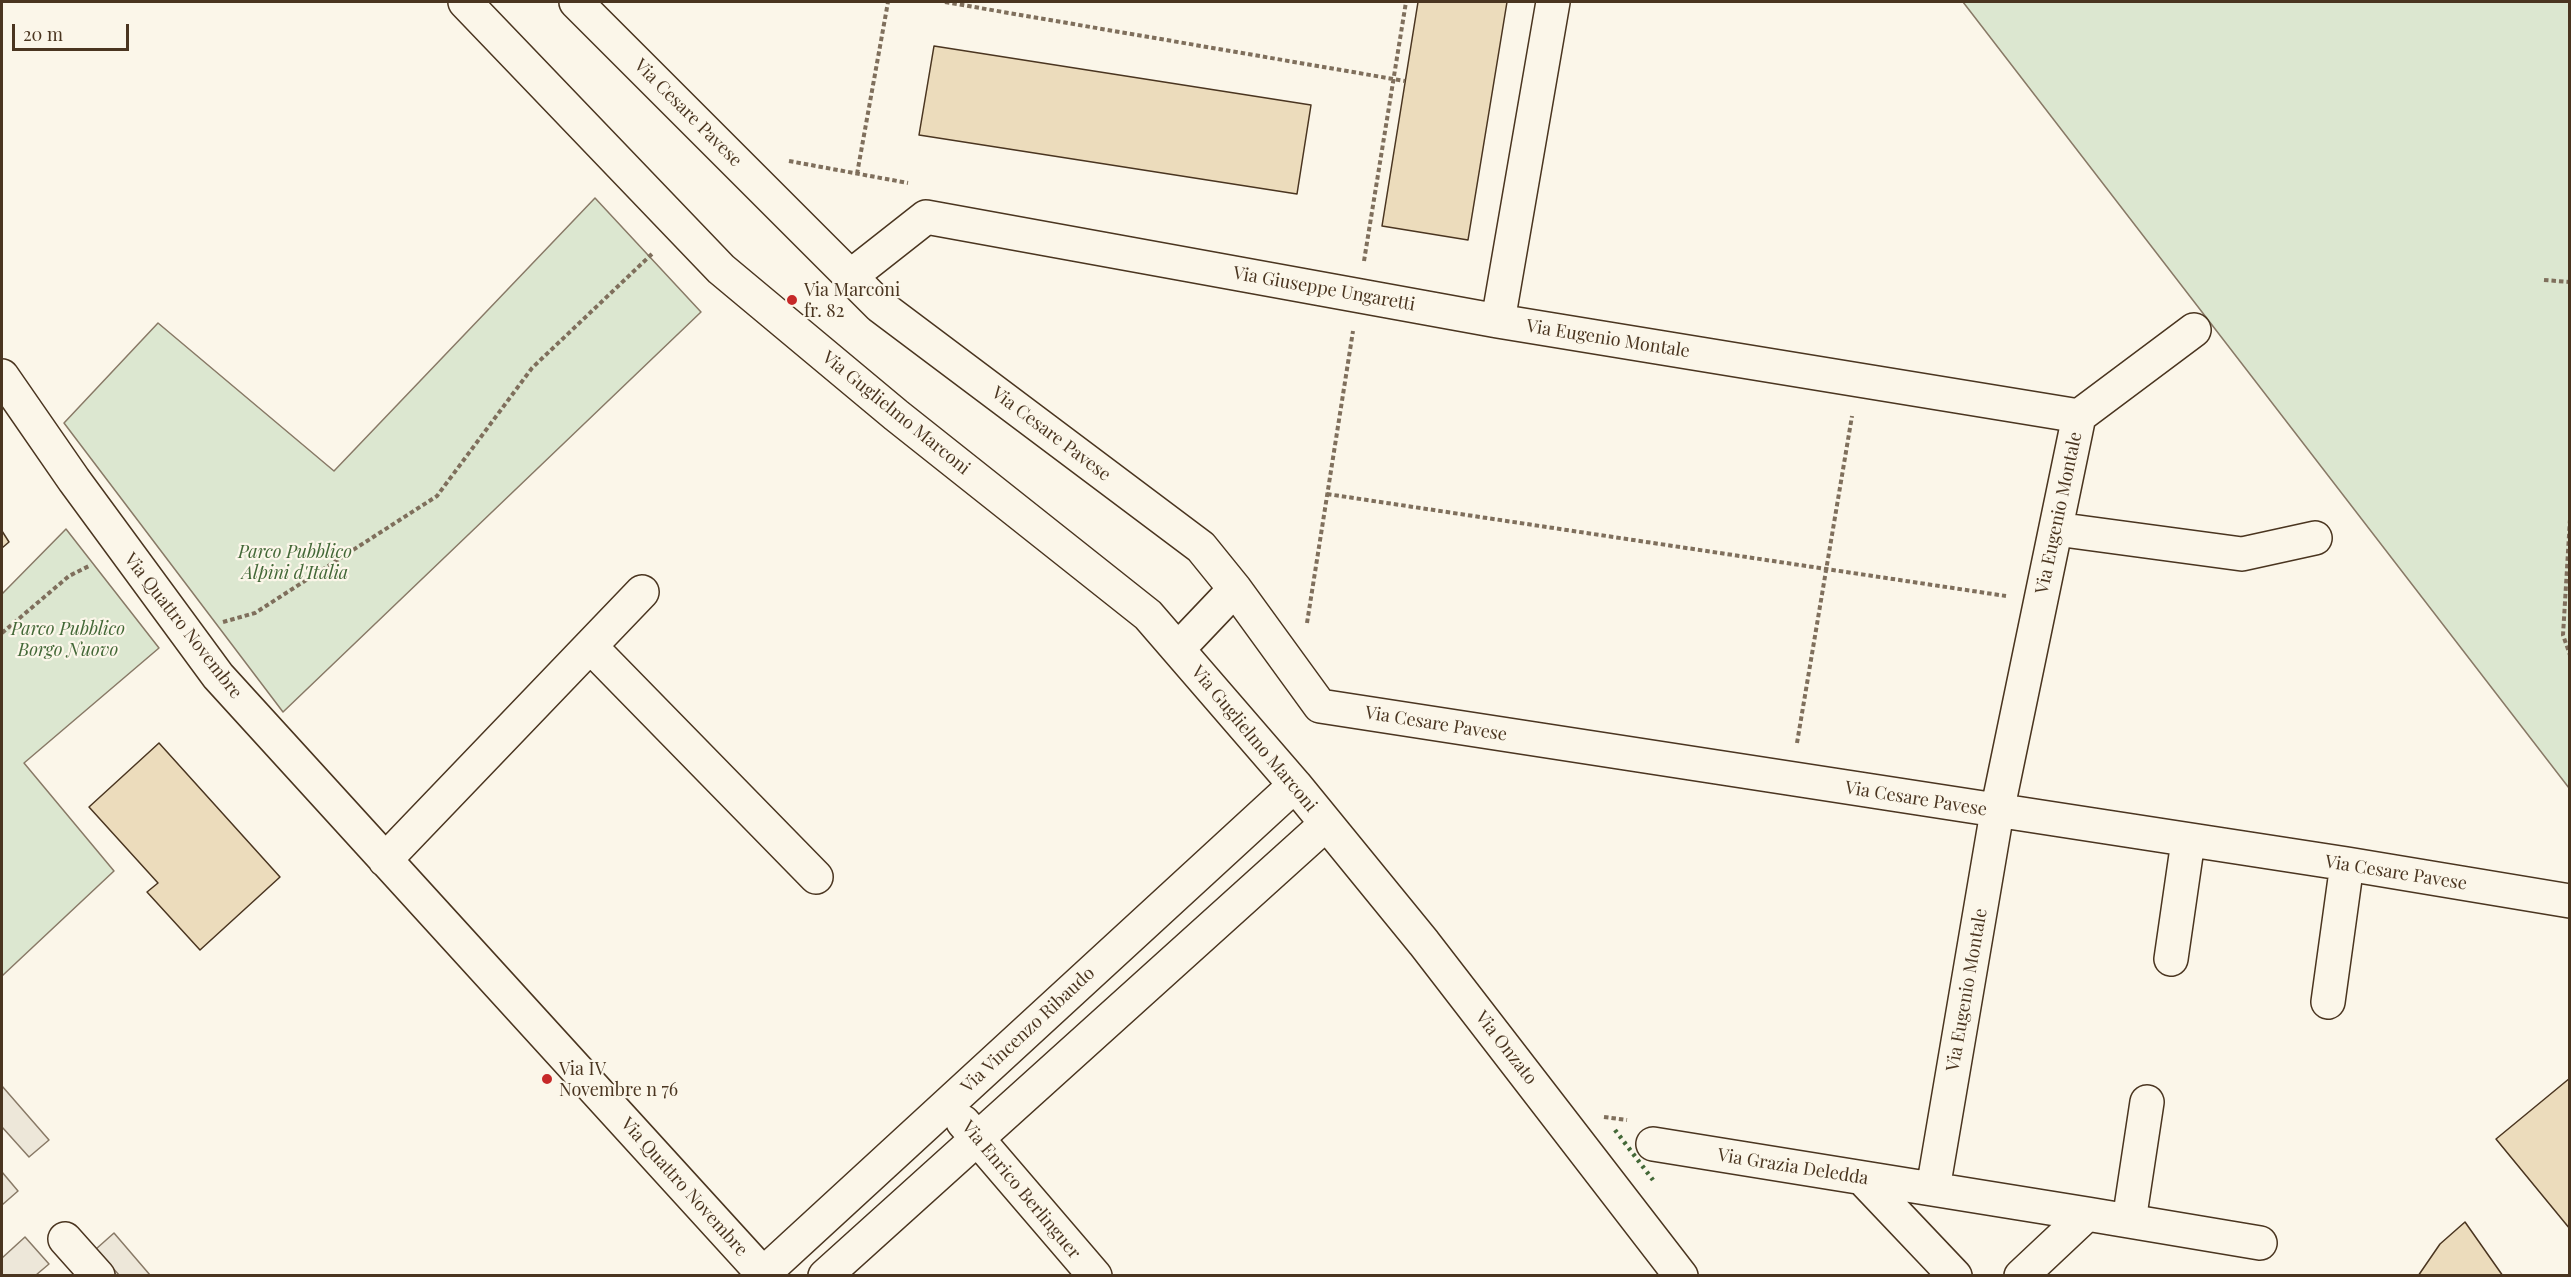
<!DOCTYPE html>
<style>
body{margin:0}
#map{position:relative;width:2571px;height:1277px;overflow:hidden;background:#fbf6e9;font-family:"Playfair Display",serif}
canvas{display:block}
.frame{position:absolute;inset:0;border:3px solid #4a3520;pointer-events:none}
.scale{position:absolute;left:12px;top:24px;width:117px;height:27px;box-sizing:border-box;border:3px solid #4a3520;border-top:0;padding-left:8px;font-size:18px;line-height:21px;white-space:nowrap;color:#4a3520;-webkit-text-stroke:4px #fbf6e9;paint-order:stroke}
</style>
<div id="map">
<canvas width="2571" height="1277"></canvas>
<div class="frame"></div>
<div class="scale">20 m</div>
</div>
<script>
const ctx = document.querySelector('canvas').getContext('2d');
ctx.lineJoin = 'round';
function fill(path, color) {
  ctx.fillStyle = color;
  ctx.fill(path, 'evenodd');
}
function strokePath(path, color, width, dash) {
  ctx.strokeStyle = color;
  ctx.lineWidth = width;
  ctx.lineCap = dash ? 'butt' : 'round';
  ctx.setLineDash(dash || []);
  ctx.stroke(path);
}
function drawText(font, color, halo, rows, align = 'center') {
  ctx.font = font + ' "Playfair Display",serif';
  ctx.lineWidth = 4.5;
  ctx.setLineDash([]);
  ctx.textBaseline = 'middle';
  ctx.strokeStyle = halo;
  ctx.fillStyle = color;
  for (const [text, x, y, turn = 0] of rows) {
    ctx.save();
    ctx.translate(x, y);
    ctx.rotate((+turn || 0) * Math.PI / 180);
    ctx.textAlign = isNaN(turn) ? turn : align;
    if (halo) ctx.strokeText(text, 0, 0);
    ctx.fillText(text, 0, 0);
    ctx.restore();
  }
}
const green = new Path2D(`
 M1963,2h606v786z
 M595,198l106,114 -418,400 -219,-289 94,-100 176,148z
 M66,529l93,119 -135,115 90,108 -112,105v-382z`);
fill(green, '#dce7d0');
strokePath(green, '#887966', 1.5);
const parking = new Path2D(`
 M2,1086l47,54 -20,17 -27,-30z
 M2,1172l16,19 -16,14z
 M114,1233l36,42h-31l-23,-26z
 M25,1237l24,27 -13,11h-34v-17z`);
fill(parking, '#ede7d9');
strokePath(parking, '#887966', 1.5);
const building = new Path2D(`
 M1418,2h89l-39,238 -86,-14z
 M934,46l377,59 -14,89 -378,-59z
 M2,531l7,11 -7,6z
 M159,743l121,134 -80,73 -53,-58 11,-9 -69,-76z
 M2570,1078v151l-74,-90z
 M2465,1222l38,54h-85l22,-32z`);
fill(building, '#ecdcbc');
strokePath(building, '#4a3520', 1.5);
const minor = new Path2D(`
 M465,2l256,267 175,146 252,200 147,170 129,158 257,333
 M576,2l304,304 321,241 34,42 85,117 1027,158 223,37
 M851,276l75,-59 572,104 581,95 -82,396 -64,377
 M1498,321l55,-319
 M2,376l72,104 144,196 547,600
 M2079,416l115,-86
 M2056,529l186,25 73,-16
 M590,646l226,231
 M1178,649l57,-60
 M385,860l257,-268
 M2171,959l17,-118
 M2328,1002l19,-138
 M963,1122l132,154
 M1653,1144l434,70 -66,62
 M1862,1178l93,98
 M2087,1214l173,29
 M2129,1221l18,-119
 M65,1239l33,37
 M761,1276l534,-491
 M825,1276l501,-452`);
strokePath(minor, '#4a3520', 36);
strokePath(new Path2D(`
 M945,2l460,79
 M789,161l119,22
 M857,174l31,-172
 M1364,261l42,-259
 M2544,280l26,2
 M1327,494l679,102
 M2570,519l-7,116 7,20
 M223,622l32,-9 182,-117 95,-128 122,-116
 M1307,623l46,-292
 M2,633l67,-57 22,-11
 M1797,743l55,-327
 M1604,1117l23,3`), '#7f6f5c', 4, [4.5, 3]);
strokePath(minor, '#fbf6e9', 33);
strokePath(new Path2D(`
 M1615,1130l38,50`), '#436837', 4.5, [3, 4.5]);
for (const [x, y, r, color] of [
 [792,300,6,"#c62828"],
 [547,1079,6,"#c62828"]
]) {
  const dot = new Path2D();
  dot.arc(x, y, r, 0, 2 * Math.PI);
  ctx.fillStyle = color;
  ctx.fill(dot);
  strokePath(dot, '#fbf6e9', 2);
}
drawText('18px', '#4a3520', '#fbf6e9', [
 ["Via Cesare Pavese",688,113,45],
 ["Via Giuseppe Ungaretti",1324,289,10],
 ["Via Eugenio Montale",1608,339,9],
 ["Via Guglielmo Marconi",896,413,39],
 ["Via Cesare Pavese",1051,434,37],
 ["Via Eugenio Montale",2059,513,-78],
 ["Via Quattro Novembre",183,626,52],
 ["Via Cesare Pavese",1436,724,9],
 ["Via Guglielmo Marconi",1254,739,50],
 ["Via Cesare Pavese",1916,799,9],
 ["Via Cesare Pavese",2396,873,9],
 ["Via Eugenio Montale",1967,990,-80],
 ["Via Vincenzo Ribaudo",1028,1030,-43],
 ["Via Onzato",1506,1048,52],
 ["Via Grazia Deledda",1793,1167,9],
 ["Via Quattro Novembre",684,1187,48],
 ["Via Enrico Berlinguer",1021,1190,50]
]);
drawText('18px', '#4a3520', '#fbf6e9', [
 ["Via Marconi",804,290],
 ["fr. 82",804,311],
 ["Via IV",559,1069],
 ["Novembre n 76",559,1090]
], 'left');
drawText('italic 18px', '#436837', '#fbf6e9', [
 ["Parco Pubblico",295,552],
 ["Alpini d'Italia",295,573],
 ["Parco Pubblico",68,629],
 ["Borgo Nuovo",68,650]
]);
</script>
